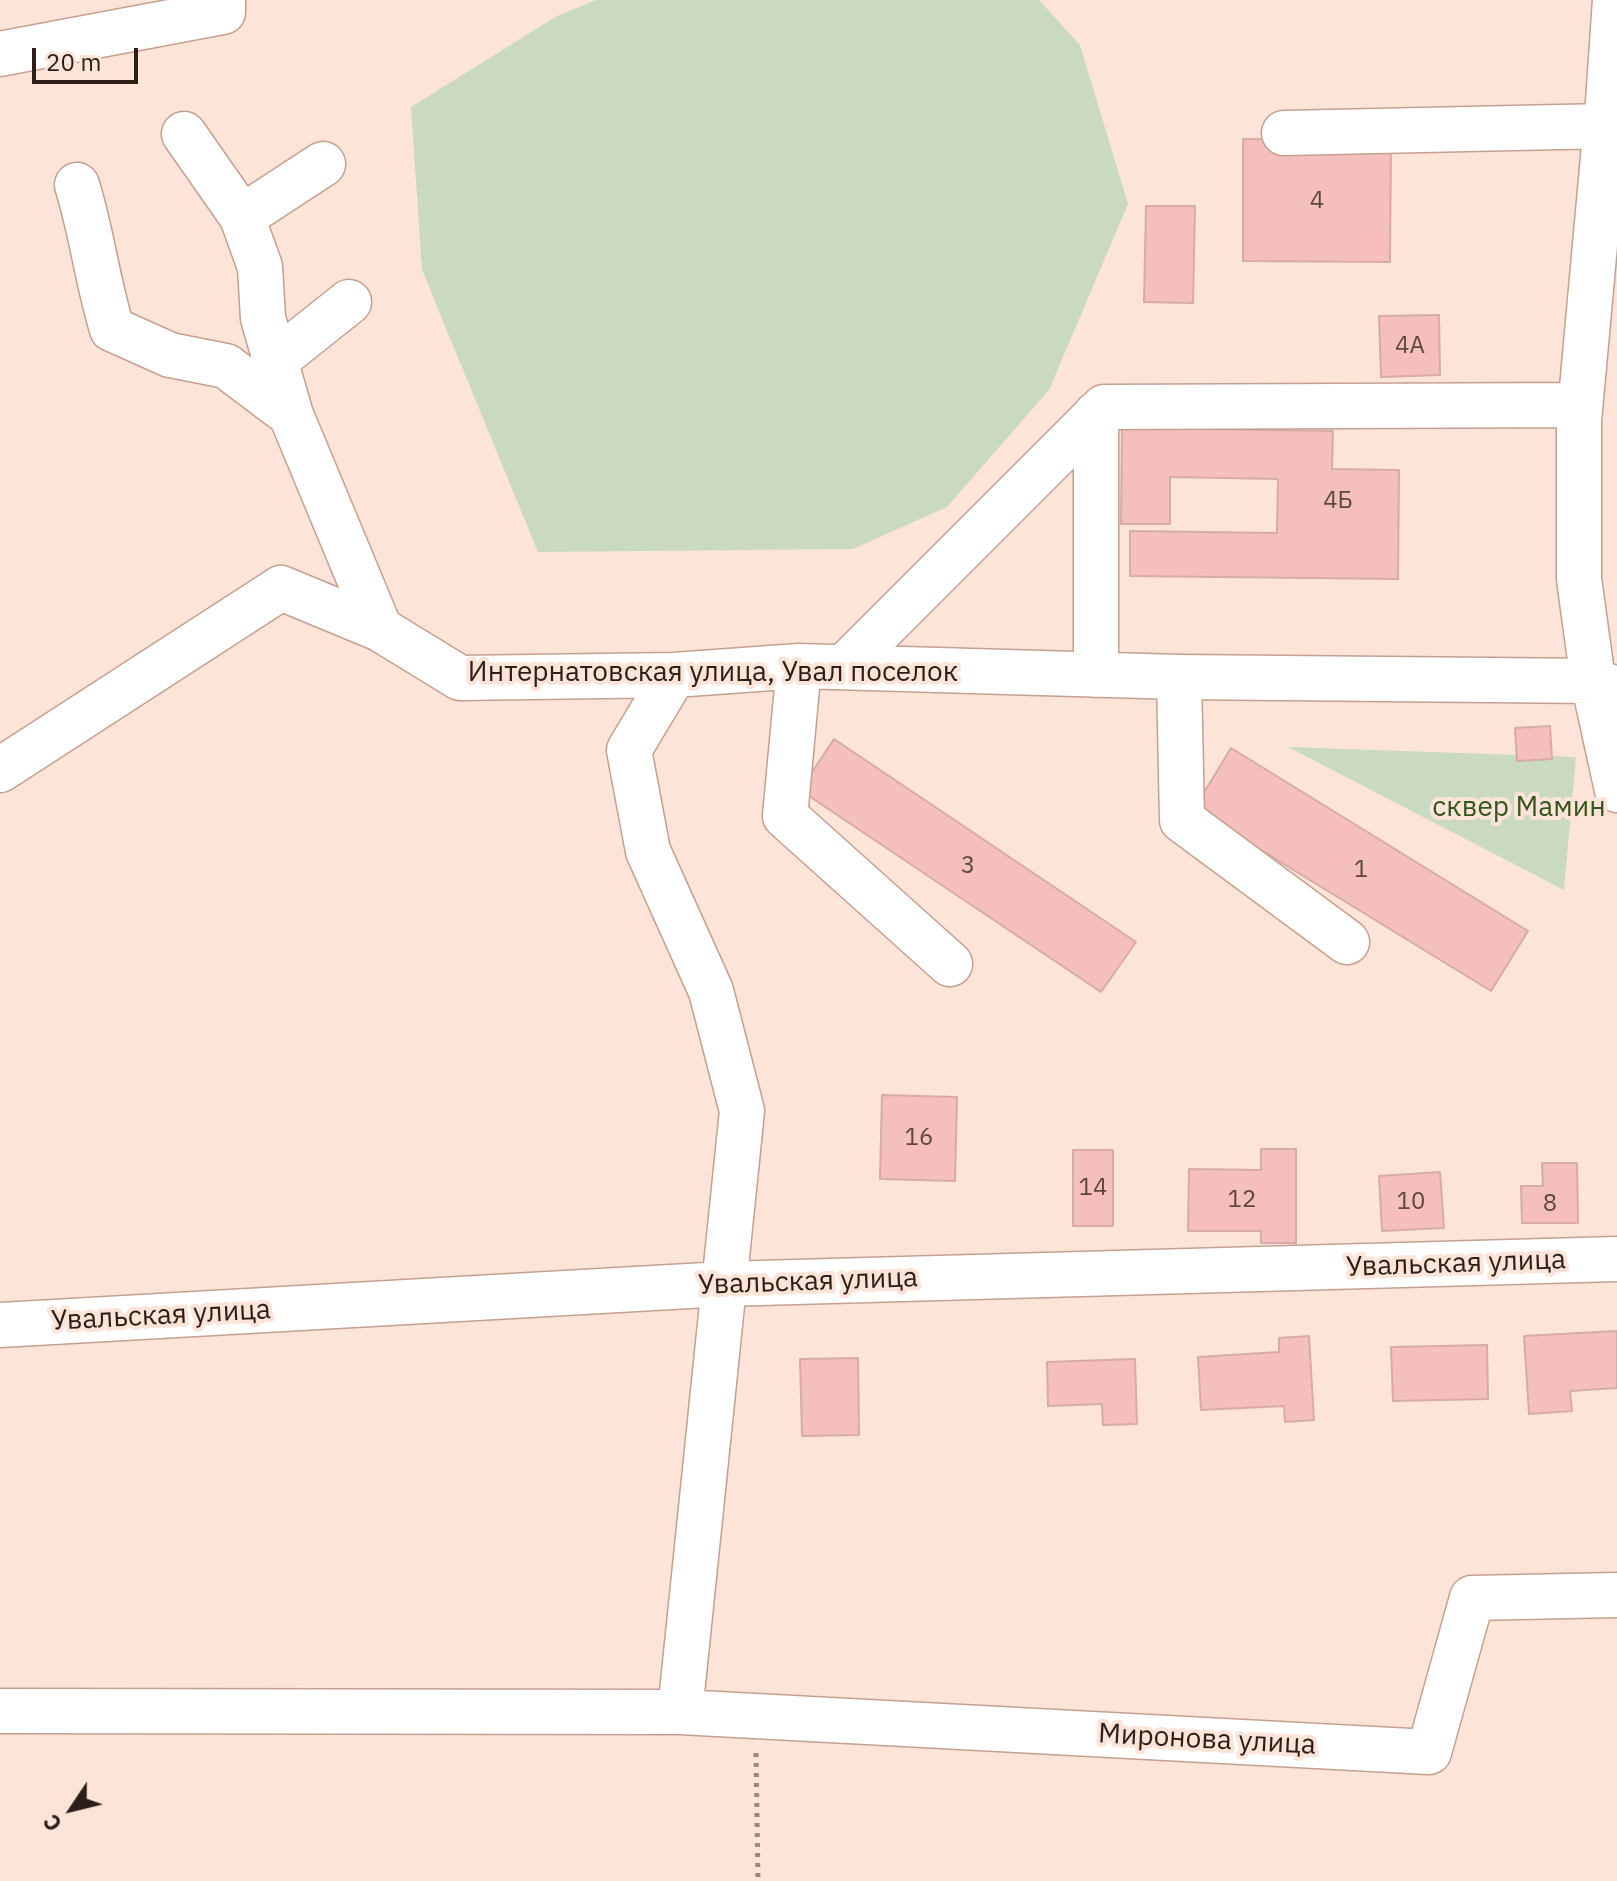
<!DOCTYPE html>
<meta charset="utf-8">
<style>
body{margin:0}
#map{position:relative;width:1617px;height:1881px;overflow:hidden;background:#fce4d9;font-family:"IBM Plex Sans",sans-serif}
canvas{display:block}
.north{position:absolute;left:32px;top:1769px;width:80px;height:80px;-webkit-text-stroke:6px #fce4d9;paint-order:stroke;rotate:235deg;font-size:22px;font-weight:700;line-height:32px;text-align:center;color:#2d1f18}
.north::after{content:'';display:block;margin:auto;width:28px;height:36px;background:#2d1f18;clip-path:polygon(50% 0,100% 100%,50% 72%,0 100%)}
.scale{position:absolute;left:32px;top:48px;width:106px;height:36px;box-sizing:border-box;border:4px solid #2d1f18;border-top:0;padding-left:10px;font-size:24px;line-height:28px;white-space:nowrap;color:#2d1f18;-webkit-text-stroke:6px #fce4d9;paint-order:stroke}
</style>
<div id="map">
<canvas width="1617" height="1881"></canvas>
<div class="north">С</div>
<div class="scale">20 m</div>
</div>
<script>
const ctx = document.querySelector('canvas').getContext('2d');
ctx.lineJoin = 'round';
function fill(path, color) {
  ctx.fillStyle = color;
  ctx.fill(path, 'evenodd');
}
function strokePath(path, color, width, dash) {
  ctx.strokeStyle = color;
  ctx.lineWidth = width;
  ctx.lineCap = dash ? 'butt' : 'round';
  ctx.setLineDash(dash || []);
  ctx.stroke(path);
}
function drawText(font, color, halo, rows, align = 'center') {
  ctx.font = font + ' "IBM Plex Sans",sans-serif';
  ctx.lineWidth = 8;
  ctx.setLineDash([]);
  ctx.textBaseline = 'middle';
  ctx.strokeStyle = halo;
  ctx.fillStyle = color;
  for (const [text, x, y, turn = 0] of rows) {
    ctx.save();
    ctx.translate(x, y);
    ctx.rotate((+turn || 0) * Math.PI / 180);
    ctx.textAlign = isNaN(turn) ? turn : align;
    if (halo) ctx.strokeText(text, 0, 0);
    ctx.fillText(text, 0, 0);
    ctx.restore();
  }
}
fill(new Path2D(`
 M596,0h443l41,45 48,159 -79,186 -102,117 -94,42 -315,3 -116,-282 -11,-163 146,-91z
 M1288,747l288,10 -12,133z`), '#cadac1');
const building = new Path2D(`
 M1243,139l148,1 -1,122 -147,-1z
 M1146,206h49l-2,97 -49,-1z
 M1439,315l1,60 -59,2 -2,-61z
 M1122,428l211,3 -1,38 67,1 -1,109 -268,-3v-45l147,2 1,-54 -108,-2v47h-49z
 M1550,726l2,33 -35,2 -2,-33z
 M834,739l302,203 -35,50 -301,-202z
 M1231,748l297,183 -37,60 -297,-182z
 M882,1095l75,2 -2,84 -75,-2z
 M1261,1149h35v94h-35v-12h-73l1,-62 72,1z
 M1073,1150h40v76h-40z
 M1542,1163h35l1,60h-56l-1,-37h22z
 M1440,1172l4,56 -62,3 -3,-55z
 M1617,1331v57l-47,3 2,20 -43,3 -5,-78z
 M1309,1336l5,84 -29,2 -1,-16 -83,4 -3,-53 81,-5v-14z
 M1487,1345l1,54 -95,2 -2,-54z
 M858,1358l1,77 -57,1 -2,-77z
 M1135,1359l2,65 -34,1 -1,-21 -54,2 -1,-44z`);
fill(building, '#f4bfbc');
strokePath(building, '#d6aba9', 2);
const minor = new Path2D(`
 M1615,0l-7,102 -29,319v158l14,102 24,109
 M0,54l223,-42v-12
 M1284,133l322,-7
 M184,134l58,83
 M323,164l-81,53 18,50 3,51 28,97 89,214 80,49 214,-3 125,-9 380,11 414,4 24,8
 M77,185c15,48 20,95 35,144l58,26 56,11 65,49
 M275,361l74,-59
 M799,666l-14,150 165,148
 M844,667l260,-260 476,-2
 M674,675l-45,75 19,101 63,140 31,120 -62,601
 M1096,675v-261
 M1179,677l3,143 165,122
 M0,770l281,-182 99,41
 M0,1325l724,-41 893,-25
 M0,1711l680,1 749,40 43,-154 145,-3`);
strokePath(minor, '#c5a090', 47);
strokePath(new Path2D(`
 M756,1753l2,128`), '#9b877e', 5, [4, 6]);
strokePath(minor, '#fff', 44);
drawText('24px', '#5f4741', null, [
 ["4",1317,201],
 ["4А",1410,346],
 ["4Б",1338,501],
 ["3",968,866],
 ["1",1361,870],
 ["16",919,1138],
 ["14",1093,1188],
 ["12",1242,1200],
 ["10",1411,1202],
 ["8",1550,1204]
]);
drawText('28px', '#2d1f18', '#fce4d9', [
 ["Интернатовская улица, Увал поселок",713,673],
 ["Увальская улица",1456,1264,-2],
 ["Увальская улица",808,1282,-2],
 ["Увальская улица",161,1316,-3],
 ["Миронова улица",1207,1740,3]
]);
drawText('28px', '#35551e', '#fce4d9', [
 ["сквер Мамин",1519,808]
]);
</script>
